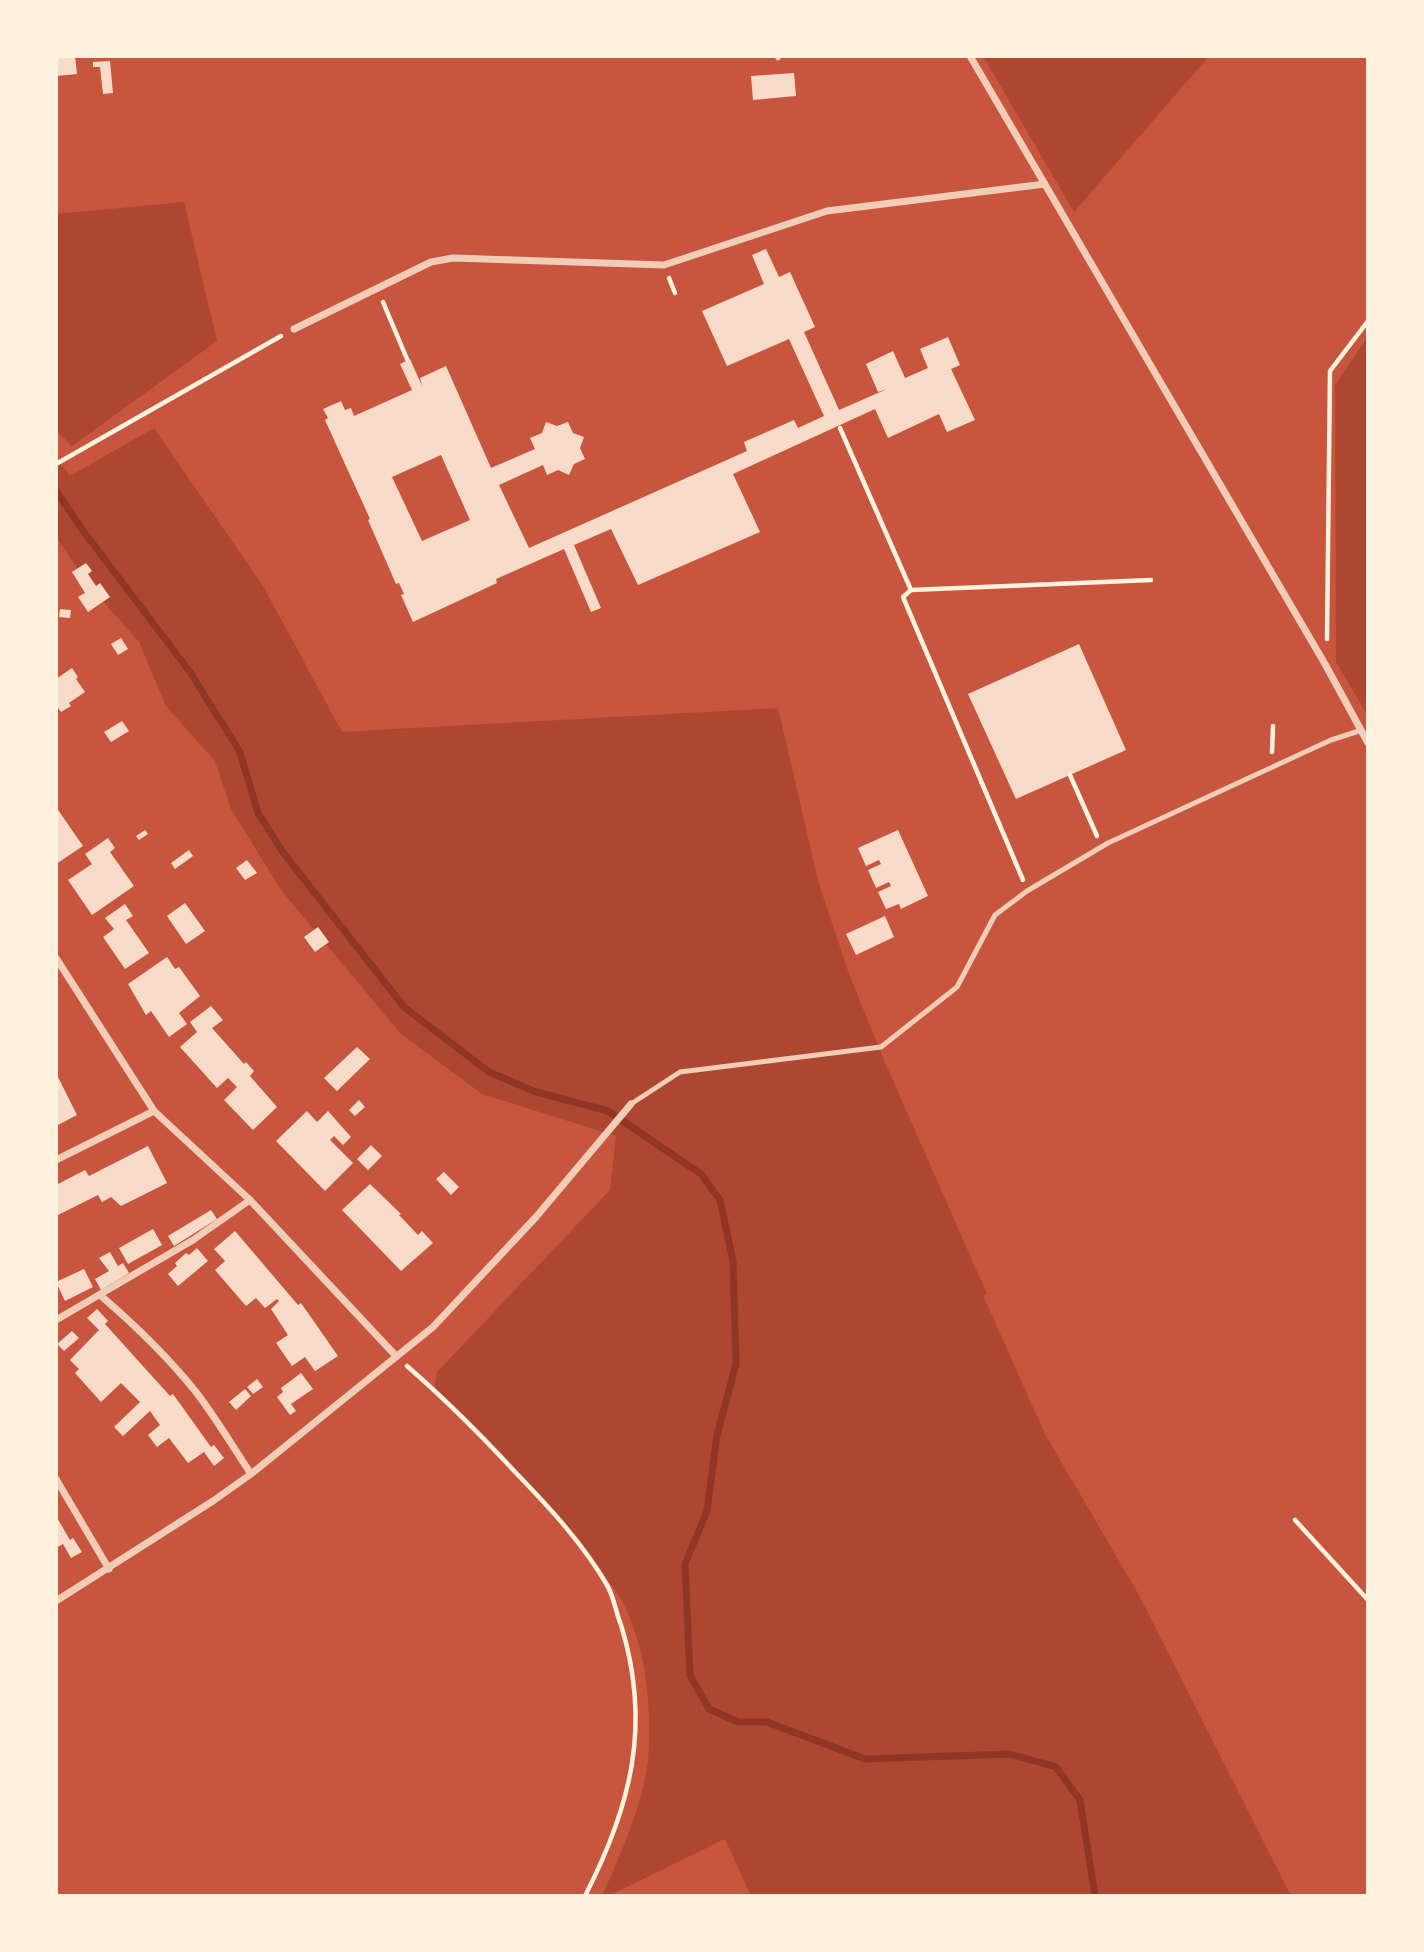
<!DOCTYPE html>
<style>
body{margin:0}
#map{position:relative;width:1424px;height:1952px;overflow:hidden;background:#c8553d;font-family:"Public Sans",sans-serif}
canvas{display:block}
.frame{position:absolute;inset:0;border:58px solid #fff3e0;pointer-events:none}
</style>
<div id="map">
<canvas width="1424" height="1952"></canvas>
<div class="frame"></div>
</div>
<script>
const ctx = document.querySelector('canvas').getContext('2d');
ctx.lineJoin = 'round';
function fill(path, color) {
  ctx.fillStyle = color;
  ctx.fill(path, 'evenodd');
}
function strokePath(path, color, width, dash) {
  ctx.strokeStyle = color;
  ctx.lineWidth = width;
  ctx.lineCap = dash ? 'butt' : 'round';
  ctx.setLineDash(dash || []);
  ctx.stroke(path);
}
fill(new Path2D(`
 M983,56h226l-135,156z
 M184,202l33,139 -145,105 -16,-16v-216z
 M1368,336v380l-32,-54 -1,-277z
 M154,428l109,158 79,146 436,-24 41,176 30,90 35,86 103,234 -4,2 7,15 55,123 94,161 152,301h-540l-26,-57 -117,57h-6c17,-37 42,-95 46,-136 4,-50 -1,-105 -22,-151 -5,-11 -13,-21 -20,-32 -45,-70 -113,-128 -172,-187l3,-18 173,-182 6,-54 -134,-42 -82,-61 -119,-143 -50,-81 -16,-48 -49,-55 -27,-64 -52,-59 -31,-46v-79l14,18z`), '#ae4732');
strokePath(new Path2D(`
 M56,491l28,41 106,140 50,80 18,61 24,38 122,156 85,65 47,20 72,19 93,63 19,26 13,61 3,103 -19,71 -10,76 -22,53 5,111 19,34 29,13h29l98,37 145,-5 46,13 24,33 15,96`), '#8f3625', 7);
fill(new Path2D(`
 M56,56h19l2,18 -21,2z
 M110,61l3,32 -10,1 -3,-27h-7v-5z
 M794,73l2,23 -43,4 -2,-24z
 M766,249l13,28 11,-5 25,55 -11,5 35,78 48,-21 -9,3 -12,-28 27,-13 12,27 23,-10 -8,-19 28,-12 12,28 -9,4 24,51 -28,12 -8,-18 -51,24 -13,-29 -142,65 27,58 -122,53 -27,-56 -37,16 27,63 -10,4 -27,-63 -68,30 1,4 -84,39 -12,-27 3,-1 -5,-11 -3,1 -28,-64 2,-1 -45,-99 3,-2 -5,-9 18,-8 4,9 6,-2 3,8 58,-26 -12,-26 10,-5 12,27 -2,-8 26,-12 45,102 44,-19 -5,-11 12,-5 4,-11 11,4 11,-4 5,11 11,4 -4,11 5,11 -11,5 -5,11 -11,-5 -11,5 -4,-10 -44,20 30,63 218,-97 -3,-9 50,-22 4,8 26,-12 -35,-77 -62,27 -25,-55 62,-27 -12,-29zM441,455l29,65 -48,21 -30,-64z
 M86,563l6,8 -4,3 8,12 4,-3 10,14 -22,15 -10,-15 7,-4 -13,-21z
 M60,609l11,1 -1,8 -11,-1z
 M121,638l7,11 -10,6 -7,-11z
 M1079,644l47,106 -110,49 -48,-105z
 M72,668l6,9 -2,2 9,13 -16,11 2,3 -10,6 -5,-7v-26z
 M122,721l7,10 -18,11 -7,-10z
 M56,807l27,39 -27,18z
 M145,830l3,4 -9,6 -3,-4z
 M898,830l30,66 -27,13 -2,-5 -13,5 -8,-17 13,-6 -2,-4 -13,6 -8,-18 13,-6 -2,-4 -13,6 -8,-18z
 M108,838l7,10 -5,4 24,34 -42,29 -24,-35 24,-16 -7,-10z
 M189,850l4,6 -18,13 -4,-6z
 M247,860l10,13 -12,7 -9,-12z
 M185,903l20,28 -19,13 -19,-28z
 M125,904l8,12 -7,4 23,33 -24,16 -22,-32 11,-8 -9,-11z
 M885,916l9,21 -38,18 -10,-21z
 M318,927l11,15 -14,10 -11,-15z
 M167,957l8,12 4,-2 21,29 -21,17 8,11 -18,13 -18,-26 -5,4 -18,-31z
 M211,1006l12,14 -11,8 32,36 2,-2 8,9 -4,5 27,31 -24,23 -29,-30 13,-13 -9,-9 -11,10 -37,-41 17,-15 -7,-10z
 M357,1047l13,12 -33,32 -13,-13z
 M56,1073l21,42 -21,11z
 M359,1100l6,7 -10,9 -6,-6z
 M307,1111l10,11 11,-11 23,26 -8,8 -9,-9 -4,4 23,23 -28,28 -49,-50z
 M371,1145l11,11 -14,14 -11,-11z
 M148,1146l19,37 -46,23 -10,-9 -9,5 -4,-7 -42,21v-31l29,-15 4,6z
 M444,1172l15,15 -8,8 -15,-16z
 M370,1184l31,30 -2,1 19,20 4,-4 11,12 -32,28 -59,-61z
 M211,1210l6,9 -43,27 -6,-10z
 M153,1229l9,16 -34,19 -9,-16z
 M235,1231l63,74 3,-2 37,53 -23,15 -10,-14 -13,9 -16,-23 12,-8 -17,-26 8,-8 -2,-2 -12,9 -9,-10 -10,8 -31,-36 10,-9 -11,-12z
 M197,1248l11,13 -30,25 -10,-12 9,-8 -2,-3 11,-10 3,2z
 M110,1252l8,14 5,-3 6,10 -28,17 -6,-11 14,-8 -10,-13z
 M84,1269l9,18 -28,14 -9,-19z
 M97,1309l11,12 -3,3 65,72 3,-2 38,53 3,-2 10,13 -10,8 -10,-14 -16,11 -19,-25 -12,9 -9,-12 12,-10 -10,-14 -27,25 -9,-9 26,-25 -19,-19 -20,19 -26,-29 4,-4 -9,-9 29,-30 -12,-12z
 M72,1331l7,7 -15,13 -7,-7z
 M301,1373l12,16 -22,15 5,7 -6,4 -13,-18 6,-5 -2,-4z
 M257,1379l6,8 -10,7 -6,-7z
 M245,1389l6,7 -15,14 -7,-8z
 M56,1516l14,24 3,-2 9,14 -11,6 -8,-14 -7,4z`), '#f7dbc8');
strokePath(new Path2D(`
 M669,278l6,15
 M383,302l24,57
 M840,428l71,162 240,-10
 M56,464l225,-128
 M911,590l-8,7 120,283
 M1327,639l3,-268 38,-50
 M1272,752l1,-26
 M1070,775l27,61
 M407,1366c39,34 75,70 110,108 33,34 66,70 90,111 7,12 9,28 14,40 31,100 10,181 -36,271
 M1295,1520l73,80`), '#fff3e0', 4.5);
strokePath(new Path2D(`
 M778,56v2
 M631,1104l49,-32 201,-25 76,-60 38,-72 32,-24 81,-48 223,-103 31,-10`), '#f1ccb7', 5);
strokePath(new Path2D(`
 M970,56l355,608 43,79
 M294,329l137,-67 22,-4 211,7 163,-54 218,-27
 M56,958l98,153 96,89 146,156
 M56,1160l98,-49
 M100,1295c35,30 67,61 96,97 20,26 37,55 55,82
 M56,1320l137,-80 57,-40
 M56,1479l53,90
 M56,1601l157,-100 38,-27 182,-147 103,-110 95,-113`), '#f1ccb7', 7);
</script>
